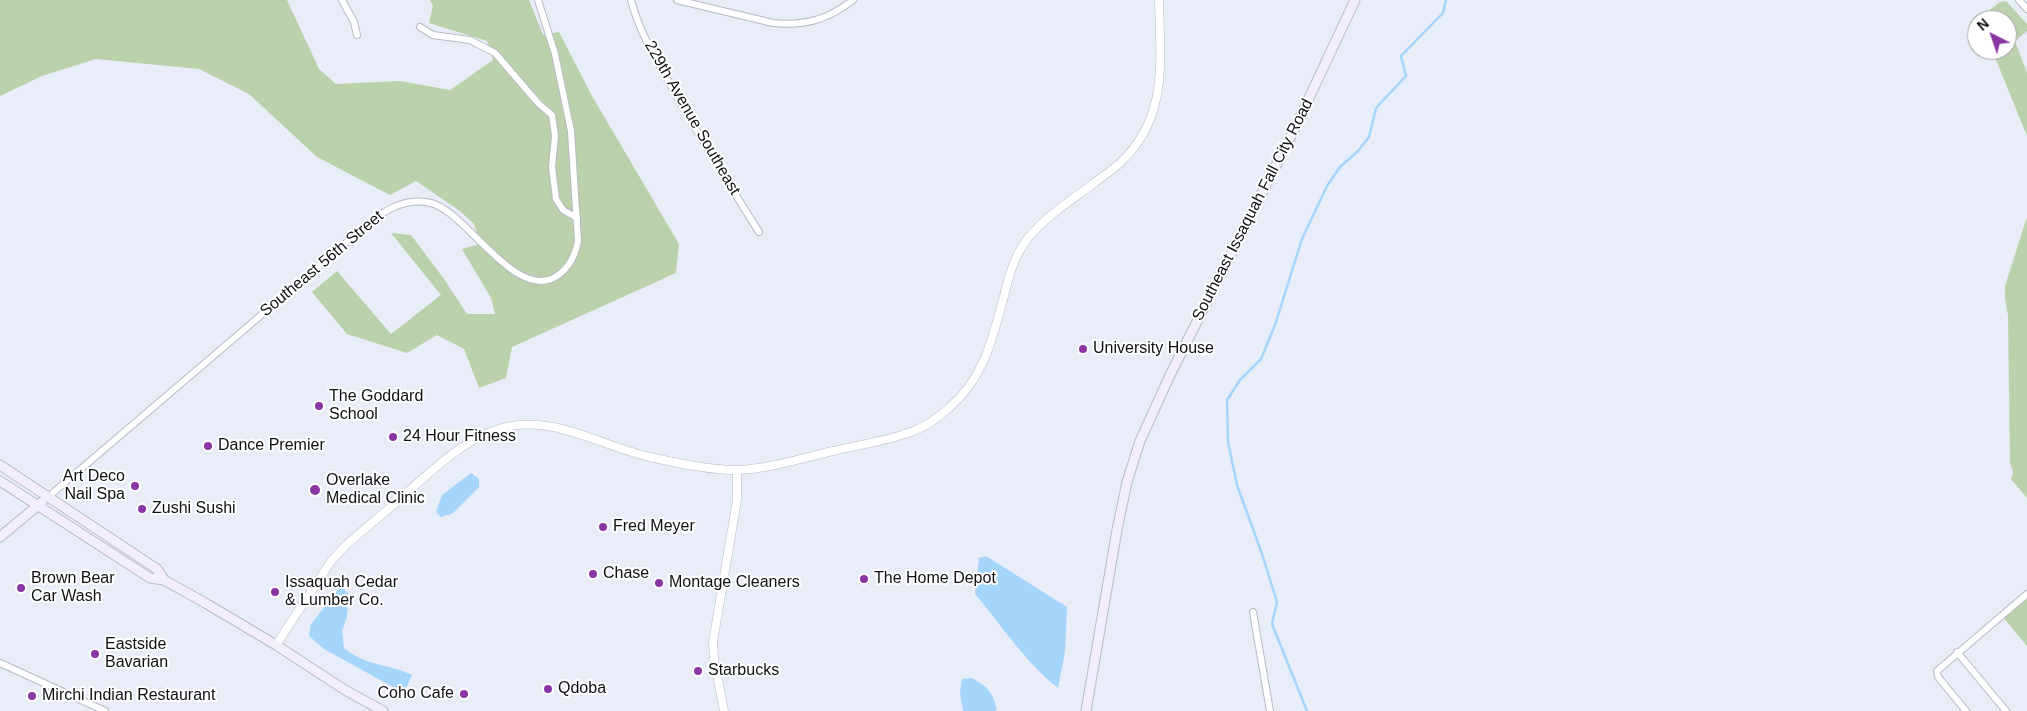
<!DOCTYPE html>
<style>
body{margin:0}
#map{position:relative;width:2027px;height:711px;overflow:hidden;background:#e8edf8;font-family:Arial,sans-serif}
canvas{display:block}
.north{position:absolute;left:1967px;top:10px;width:50px;height:50px;box-sizing:border-box;background:#fff;border:1px solid #9f9fa1;border-radius:50%;rotate:319deg;font-size:14px;font-weight:700;line-height:20px;text-align:center;color:#0e1013}
.north::after{content:'';display:block;margin:auto;width:18px;height:22px;background:#8935a3;clip-path:polygon(50% 0,100% 100%,50% 72%,0 100%)}
</style>
<div id="map">
<canvas width="2027" height="711"></canvas>
<div class="north">N</div>
</div>
<script>
const ctx = document.querySelector('canvas').getContext('2d');
ctx.lineJoin = 'round';
function fill(path, color) {
  ctx.fillStyle = color;
  ctx.fill(path, 'evenodd');
}
function strokePath(path, color, width, dash) {
  ctx.strokeStyle = color;
  ctx.lineWidth = width;
  ctx.lineCap = dash ? 'butt' : 'round';
  ctx.setLineDash(dash || []);
  ctx.stroke(path);
}
function drawText(font, color, halo, rows, align = 'center') {
  ctx.font = font + ' Arial,sans-serif';
  ctx.lineWidth = 4;
  ctx.setLineDash([]);
  ctx.textBaseline = 'middle';
  ctx.strokeStyle = halo;
  ctx.fillStyle = color;
  for (const [text, x, y, turn = 0] of rows) {
    ctx.save();
    ctx.translate(x, y);
    ctx.rotate((+turn || 0) * Math.PI / 180);
    ctx.textAlign = isNaN(turn) ? turn : align;
    if (halo) ctx.strokeText(text, 0, 0);
    ctx.fillText(text, 0, 0);
    ctx.restore();
  }
}
fill(new Path2D(`
 M0,0h287l32,69 17,15 64,-3 50,9 43,-30 -6,-19 -58,-18 4,-17 -3,-6h99l14,35 16,-3 33,64 87,148 -3,29 -164,74 -6,31 -27,10 -15,-39 -27,-14 -30,18 -60,-19 -35,-42 25,-21 54,63 50,-39 -50,-62 20,2 33,44 23,35h28l-4,-16 -29,-49 18,-5 -6,-20 -14,-13 -44,-30 -26,14 -73,-38 -68,-63 -50,-25 -103,-10 -54,17 -42,20z
 M2006,1l21,23v7l-12,10 12,32v63l-35,-86h15v-30h-20l1,-9 12,-9z
 M2027,217v281l-16,-19 2,-7 -3,-9 -2,-148 -3,-16v-13z
 M2027,594v52l-26,-31z`), '#bbd1ac');
fill(new Path2D(`
 M471,473l8,6v8l-26,26 -12,4 -5,-5 6,-17z
 M986,556l81,51 -2,45 -7,36c-33,-26 -56,-62 -83,-94l4,-36z
 M341,586l8,8 -2,22 -5,15 2,17c23,19 44,15 68,27l-8,18 -80,-44 -15,-13 2,-12z
 M971,678c17,8 21,13 26,32l-2,1h-32l-3,-18 2,-14z`), '#a5d5fb');
strokePath(new Path2D(`
 M1307,711l-35,-87 5,-22 -15,-48 -25,-69 -9,-43 -1,-42 13,-20 21,-21 14,-34 27,-86 25,-53 13,-19 18,-16 11,-14 7,-29 30,-32 -5,-20 42,-43 3,-13`), '#a5d5fb', 2.5);
const minor = new Path2D(`
 M342,0l12,22 3,13
 M631,0c9,35 29,66 46,97 27,46 54,91 82,135
 M677,0l96,23c31,3 55,-3 80,-23
 M2019,0l8,9
 M420,27l13,8 37,5 25,13 44,51 13,11 3,21 -3,31 4,32 7,11 14,8
 M48,497l320,-273c18,-15 39,-27 63,-21 36,9 85,100 126,73 13,-9 18,-21 21,-35l-7,-110 -16,-77 -17,-54
 M1253,612l17,99
 M1957,652l49,59
 M0,663l105,48
 M1966,711l-28,-34 -1,-6 90,-77`);
const tertiary = new Path2D(`
 M276,645l56,-85 14,-15c19,-17 39,-32 57,-49 30,-26 60,-57 99,-68 50,-14 97,17 144,28 29,7 61,14 91,14 32,-1 65,-12 96,-19 26,-6 53,-10 78,-19 14,-5 28,-15 39,-25 34,-29 43,-70 54,-111 5,-21 11,-41 24,-58 18,-22 44,-38 66,-55 9,-7 19,-13 27,-21 48,-46 39,-102 38,-162
 M724,711l-10,-52 -1,-17 24,-142v-30`);
const secondary = new Path2D(`
 M0,465l157,104 7,11
 M0,481l150,97 14,2 43,24 69,41 69,45 38,21
 M0,537l42,-35
 M1086,711l31,-181 10,-48 13,-41 31,-68 123,-243 61,-130`);
strokePath(minor, '#b6bbc5', 8);
strokePath(tertiary, '#b6bbc5', 9);
strokePath(secondary, '#b6bbc5', 11);
strokePath(minor, '#fff', 6);
strokePath(tertiary, '#fff', 8);
strokePath(secondary, '#f2eefb', 9);
for (const [x, y, r, color] of [
 [1083,349,5,"#8935a3"],
 [319,406,5,"#8935a3"],
 [393,437,5,"#8935a3"],
 [208,446,5,"#8935a3"],
 [135,486,5,"#8935a3"],
 [315,490,6,"#8935a3"],
 [142,509,5,"#8935a3"],
 [603,527,5,"#8935a3"],
 [593,574,5,"#8935a3"],
 [864,579,5,"#8935a3"],
 [659,583,5,"#8935a3"],
 [21,588,5,"#8935a3"],
 [275,592,5,"#8935a3"],
 [95,654,5,"#8935a3"],
 [698,671,5,"#8935a3"],
 [548,689,5,"#8935a3"],
 [464,694,5,"#8935a3"],
 [32,696,5,"#8935a3"]
]) {
  const dot = new Path2D();
  dot.arc(x, y, r, 0, 2 * Math.PI);
  ctx.fillStyle = color;
  ctx.fill(dot);
  strokePath(dot, '#fff', 2);
}
drawText('16px', '#0e1013', '#fff', [
 ["229th Avenue Southeast",692,118,60],
 ["Southeast Issaquah Fall City Road",1253,210,-63],
 ["Southeast 56th Street",322,264,-40]
]);
drawText('16px', '#0e1013', '#fff', [
 ["University House",1093,349],
 ["The Goddard",329,397],
 ["School",329,415],
 ["24 Hour Fitness",403,437],
 ["Dance Premier",218,446],
 ["Art Deco",125,477,"right"],
 ["Nail Spa",125,495,"right"],
 ["Overlake",326,481],
 ["Medical Clinic",326,499],
 ["Zushi Sushi",152,509],
 ["Fred Meyer",613,527],
 ["Chase",603,574],
 ["Brown Bear",31,579],
 ["Car Wash",31,597],
 ["The Home Depot",874,579],
 ["Issaquah Cedar",285,583],
 ["& Lumber Co.",285,601],
 ["Montage Cleaners",669,583],
 ["Eastside",105,645],
 ["Bavarian",105,663],
 ["Starbucks",708,671],
 ["Qdoba",558,689],
 ["Coho Cafe",454,694,"right"],
 ["Mirchi Indian Restaurant",42,696]
], 'left');
</script>
